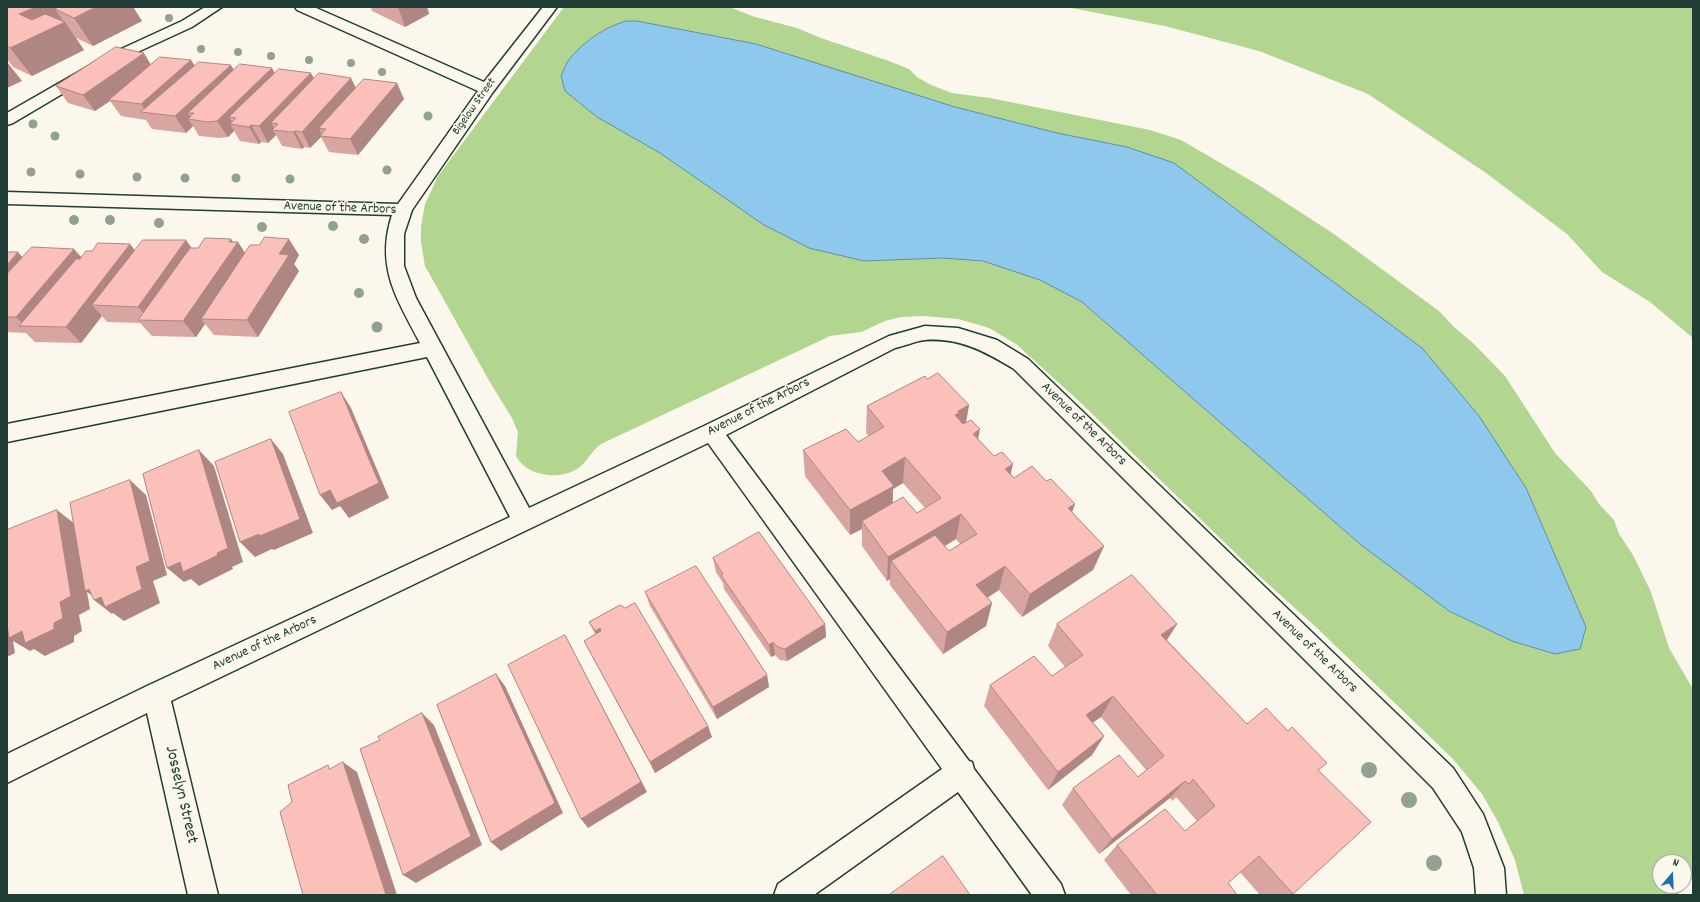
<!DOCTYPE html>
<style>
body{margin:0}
#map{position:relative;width:1700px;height:902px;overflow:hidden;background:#fbf7ec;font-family:Dekko,sans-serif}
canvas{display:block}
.frame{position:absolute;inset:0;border:8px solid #1f3d34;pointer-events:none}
.north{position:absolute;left:1652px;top:854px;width:40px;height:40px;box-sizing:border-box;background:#fbf7ec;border:1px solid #a3ada2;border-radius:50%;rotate:19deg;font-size:11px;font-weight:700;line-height:16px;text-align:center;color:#1f3d34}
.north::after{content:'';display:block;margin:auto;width:14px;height:18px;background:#1f6fb2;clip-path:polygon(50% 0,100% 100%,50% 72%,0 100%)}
</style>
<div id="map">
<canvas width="1700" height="902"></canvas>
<div class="frame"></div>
<div class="north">N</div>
</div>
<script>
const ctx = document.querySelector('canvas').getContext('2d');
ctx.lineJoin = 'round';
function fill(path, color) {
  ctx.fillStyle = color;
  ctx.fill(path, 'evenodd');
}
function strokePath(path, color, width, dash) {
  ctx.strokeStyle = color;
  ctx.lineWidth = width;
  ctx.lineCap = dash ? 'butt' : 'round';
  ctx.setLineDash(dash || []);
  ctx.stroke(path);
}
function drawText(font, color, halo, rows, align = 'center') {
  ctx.font = font + ' Dekko,sans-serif';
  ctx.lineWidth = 3;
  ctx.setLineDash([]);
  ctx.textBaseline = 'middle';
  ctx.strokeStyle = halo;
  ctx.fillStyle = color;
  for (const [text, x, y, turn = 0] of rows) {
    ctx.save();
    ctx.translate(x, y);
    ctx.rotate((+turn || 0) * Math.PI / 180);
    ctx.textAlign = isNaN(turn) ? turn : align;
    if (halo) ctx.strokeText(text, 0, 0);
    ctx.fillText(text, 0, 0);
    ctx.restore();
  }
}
fill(new Path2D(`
 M564,7h165l26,10 42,11 24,10 68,23 20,8 8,8 14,8 21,8 38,5 160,32 31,10 79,46 74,48 105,77 15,16 20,17 31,32 50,77 36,38 8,13 15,16 5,14 14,21 18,37 18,56 24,41v188l-16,18h-153l-9,-35 -17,-38 -16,-28 -29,-35 -136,-131 -60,-54 -176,-171 -65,-59 -27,-16 -13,-4 -18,-5 -34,-3 -23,1 -16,4 -24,11 -31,4 -229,108c-8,5 -13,16 -21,23 -18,14 -53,10 -64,-11l2,-24 -6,-14 -21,-34 -66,-118 -4,-24v-15l4,-23 13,-28zM1660,862h24v24h-24z
 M1066,7h627v331l-43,-36 -48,-30 -35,-38 -81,-61 -118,-79 -109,-43 -94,-25z`), '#b2d58f');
const water = new Path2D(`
 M626,21h11l119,23 199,63 102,26 70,14 47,16 248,185 57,68 47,72 60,139 -6,22 -25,5 -43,-13 -63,-30 -89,-67 -278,-242 -42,-22 -57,-19 -40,-3 -79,3 -55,-13 -45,-23 -104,-72 -63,-36 -32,-26 -4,-15c3,-6 5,-14 10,-19 15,-17 34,-30 55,-36z`);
fill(water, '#8ec8ed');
strokePath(water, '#6290a3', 1);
const minor = new Path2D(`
 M205,7h17l-30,20 -74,34 -105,62 -6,2v-12l101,-58 74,-34z
 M295,7h19l170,75 59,-75h14l-64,85 -81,118 -8,24v32l12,32 113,210 175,-82 185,-90 36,-10 33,2 39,12 31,19 425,409 30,46 21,54 2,27h-30l-2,-27 -12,-36 -29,-44 -419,-419c-28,-17 -55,-32 -89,-29 -10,1 -20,6 -30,8l-169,87 243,326 3,1 2,7 87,115 4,11h-33l-74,-103 -144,103h-40l4,-11 164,-115 -234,-326 -537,258 47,194h-30l-41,-182 -140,70v-29l140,-68 363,-169 -83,-160 -420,85v-18l413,-81c-23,-44 -45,-76 -28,-128l-385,-11v-12l391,12 80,-113 -181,-81z`);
strokePath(minor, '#1f3d34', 3);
fill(minor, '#fbf7ec');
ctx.fillStyle = '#92a191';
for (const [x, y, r] of [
 [169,18,4],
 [201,49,4],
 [238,52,4],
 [271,56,4],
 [309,60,4],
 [351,63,4],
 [382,72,4],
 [428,116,4.5],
 [33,124,4.5],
 [55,136,4.5],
 [387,170,4.5],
 [31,172,4.5],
 [80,174,4.5],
 [137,177,4.5],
 [185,178,4.5],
 [236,178,4.5],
 [290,179,4.5],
 [74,220,5],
 [110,220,5],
 [159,223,5],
 [333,226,5],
 [262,227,5],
 [364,239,5],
 [359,293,5],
 [377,327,5.5],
 [1369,770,8],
 [1409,800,8],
 [1434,863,8]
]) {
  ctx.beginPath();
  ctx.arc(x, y, r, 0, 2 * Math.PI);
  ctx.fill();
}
fill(new Path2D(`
 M7,7h126l9,14 -49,25 -17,-8 8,12 -52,26 -19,-9 -6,-8z
 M371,7h56l2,7 -24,13 -33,-16z
 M191,60l3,5 39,5 42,3 39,6 90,20 -46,56 -29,-3 -8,-15 -11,11 -6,-1 -2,2 -20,-3 -6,-11 -8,8 -7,-1 -2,2 -19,-3 -6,-10 -6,6 -9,1 -20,-2 -6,-10 -7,7 -34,-4 -6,-9 -25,-4 -11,-15 -15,10 -27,-8 -12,-17 95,-21z
 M231,239l2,3h5l7,11 54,2 -5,9 5,7 -41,66 -44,-2 -9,-11 -9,13 -44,-1 -12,-13 -33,-1 -5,-6 -21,27 -46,-1 -9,-9 -19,-1v-67l16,-8h58l11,-6 38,-7 5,7 63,-3z
 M927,379l42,26 -3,18 12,16 33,35 3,4 58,34 32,34 -11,24 -71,47 -23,-27 -12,7 5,6 -6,23 -43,28 -53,-69v-6l-3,2 -25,-35v-17l-12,6 -45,-59 -2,-26 55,-8 11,-6 -3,-3 1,-27zM903,483l22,25 -8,5 -24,-10v-14zM956,539l4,5 -11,7 -4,-5z
 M713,558l112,66 1,13 -39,24 -7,-1 -5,-5 -4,2 -47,-68 -1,-6 -7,-11z
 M645,592l122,83 2,12 -52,32 -67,-113z
 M589,622l123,115 -57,36 -71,-132 11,-7z
 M1057,624h120l-10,16 80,84 71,46 -25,124 -2,1h-31l-20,-23 -12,11 9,12h-106l-27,-35 13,-15 68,-14 12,-10 -21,-24 -3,4 -3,-3 -71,56 -37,-49 11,-17 65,-11 8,-7 -45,-53 -8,5 11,14 -12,19 -44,35 -64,-84 6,-21 62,-9 13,-9 -17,-21z`), '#d9a5a0');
fill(new Path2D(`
 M36,7h27l-8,2 9,13h1l19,28 -52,26 -22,-28 9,-34z
 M93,7h40l9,14 -49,25 -19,-28z
 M398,7h29l2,7 -24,13z
 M144,53l10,17 -45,30 1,1 -15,10 -12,-16z
 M191,60l10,17 -54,36 -6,-9z
 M7,62l15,19 -15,7z
 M231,65l9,16 -46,32h-6l4,7 -4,-1 5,7 -7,7 -11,-17z
 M272,68l9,16 -45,34 -7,-1 5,8 -4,-1 4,7 -6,6 -11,-16z
 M311,73l9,16 -42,35 -7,-1 4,7h-3l4,5 -8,8 -9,-17z
 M351,78l8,16 -33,35 -7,-1 3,7 -2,1 1,1 -11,11 -8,-16z
 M397,83l7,16 -46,56 -8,-16z
 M251,125l10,17 -2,2 -10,-17z
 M295,131l9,16 -2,2 -9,-17z
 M231,239l4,6 3,-3 11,17 -48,60 4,5 -9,13 -13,-16z
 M289,239l10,16 -5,9 5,7 -41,66 -11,-17 32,-66z
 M186,240l12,17 -49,63 -11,-13z
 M130,244l13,17 -51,44 10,11 -21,27 -15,-16z
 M74,249l14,16 -63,61 -9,-9z
 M18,252l15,17 -26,30v-34z
 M341,392l10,16 38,90 -40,20 -9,-12 -8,4 -12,-15z
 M969,405l-5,27 -9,-17 3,-4z
 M980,429l-5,27 -2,-22z
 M271,439l12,15 30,79 -39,17 -2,-1 -17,8 -15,-15z
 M199,450l15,16 29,96 -11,5 1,2 -34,17 -8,-7 -7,3 -17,-14 13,-6z
 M905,457l-2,26 -10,6 -1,23 -30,9v8l-12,6v-25l32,-39z
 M1013,464l-6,26 -2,-21z
 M130,480l16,15 21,80 -14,6 7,22 -36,18 -11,-8 -1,1 -18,-14 3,-1 -10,-7 3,17 -11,6 3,16 -8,5v6l-29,14 -11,-7 -4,2 -17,-10 2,12 -8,4v-63l15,37 32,-8 6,-21 -3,-92 18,14 61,43z
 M1075,504l-9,25 2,-21z
 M961,514l-5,25 -56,34 -9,-12 -1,18 -3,2 1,-24z
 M1104,546l-11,24 -71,47 8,-23z
 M1005,566l-6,24 -28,19 5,-24z
 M992,603l-6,23 -43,28 4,-22z
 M825,624l1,13 -39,24 -2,-12z
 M1177,624l-14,22 -2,-11z
 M600,628l6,13 -4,3 -7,-13z
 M565,635l82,157 -59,36 -7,-9z
 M773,642l2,13 -4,2 -2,-12z
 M496,674l9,12 58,127 -62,38 -10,-9z
 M767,675l2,12 -52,32 -4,-12z
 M1113,696l-12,21 -25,17 10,-19z
 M422,713l12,12 48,120 -66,38 -13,-8z
 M708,726l4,11 -57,36 -5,-11z
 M1104,736l-12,19 -44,35 10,-18z
 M343,762l14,10 40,123h-11z
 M1185,781l-15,17 -71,56 13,-15z`), '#b08682');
const building = new Path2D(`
 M7,7h29l-17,7 13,6 13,-6 20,8 -55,26 -3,-2z
 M59,7h37l-22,11 -19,-9z
 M116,47l28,6 -61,42 -27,-9z
 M160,57l31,3 -50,44 -32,-4z
 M199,62l32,3 -56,51 -34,-4z
 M240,64l32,4 -55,53 -9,1 -20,-3 6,-6h-6z
 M279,69l32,4 -52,53 -8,-1 -2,2 -19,-3 6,-6 -7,-1z
 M319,73l32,5 -49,54 -7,-1 -2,1 -21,-2 6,-6 -7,-1z
 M364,79l33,4 -47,56 -30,-3 6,-7 -7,-1z
 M265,237l24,2 -10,15 10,1 -42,65 -46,-1 49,-74h9z
 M205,238l26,1 -2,3h9l-55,79 -45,-1 52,-72h8z
 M143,240h43l-48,67 -46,-2z
 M98,243l32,1 -64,83 -47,-1 57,-67h4l6,-8h6z
 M32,247l42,2 -58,68h-9v-43z
 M7,252h11l-11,13z
 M938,373l31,32 -11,6 1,2 -4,2 8,9 8,-4 9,9 -7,5 21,22 8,-4 11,12 -8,5 9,9 18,-12 14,15 5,-2 24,25 -7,4 36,38 -74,48 -25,-28 -29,19 16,18 -45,29 -56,-71 44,-26 14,16 28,-17 -16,-20 -73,43 -26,-36 41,-24 14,16 24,-15 -36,-41 -23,14 12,15 -44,24 -47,-60 43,-21 12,13 26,-15 -17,-21 58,-30 2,3z
 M341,392l38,91 -42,20 -7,-13 -10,5 -31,-83z
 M271,439l29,80 -40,17 -1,-2 -19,8 -25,-80z
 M199,450l29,98 -11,5 1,2 -35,17 -3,-10 -13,6 -24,-94z
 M130,480l20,81 -14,6 6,22 -37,18 -4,-10 -7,3 -5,-11 -4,2 -15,-88z
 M57,510l14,86 -11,6 3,16 -9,5v6l-29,14 -3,-12 -13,7 -2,-13v-95z
 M759,532l66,92 -40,25 -7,-2 -5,-5 -4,3 -48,-70 2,-1 -10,-16z
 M696,566l71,109 -54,32 -68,-115z
 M1132,575l45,49 -16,11 86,89 19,-16 22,23 4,-4 35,36 -9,7 53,52 -78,72 -34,-38 -31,27 9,12h-80l-40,-50 48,-36 20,22 30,-25 -22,-27 -4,5 -4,-3 -73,58 -39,-51 46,-33 19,22 26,-21 -51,-60 -27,19 18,21 -46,36 -68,-87 44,-29 18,20 31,-21 -26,-31z
 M635,603l73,123 -58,36 -66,-121 17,-10 -1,-3 -5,3 -6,-9 31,-17 5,3z
 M565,635l76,147 -60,37 -73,-154z
 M496,674l59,129 -64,39 -54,-137z
 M422,713l49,123 -68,39 -43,-126 20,-9 -2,-3z
 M343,762l43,133h-83l-23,-83 12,-10 -4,-17 40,-20 1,4z
 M943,856l27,39h-81z`);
fill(building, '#fcc0ba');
strokePath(building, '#b08682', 1);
drawText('12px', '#1f3d34', '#fbf7ec', [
 ["Bigelow Street",475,107,-55]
]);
drawText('14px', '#1f3d34', '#fbf7ec', [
 ["Avenue of the Arbors",340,209,2],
 ["Avenue of the Arbors",759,408,-27],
 ["Avenue of the Arbors",1083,425,44],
 ["Avenue of the Arbors",265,644,-25],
 ["Avenue of the Arbors",1314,652,44]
]);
drawText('17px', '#1f3d34', '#fbf7ec', [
 ["Josselyn Street",180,795,77]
]);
</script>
